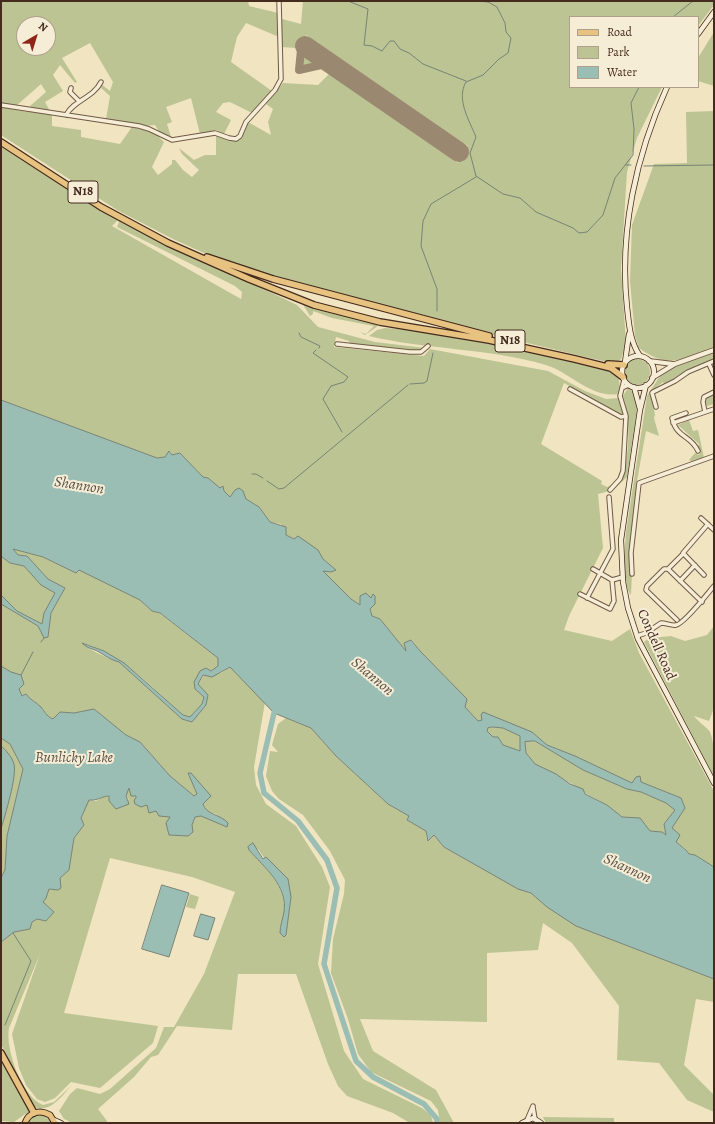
<!DOCTYPE html>
<style>
body{margin:0}
#map{position:relative;width:715px;height:1124px;overflow:hidden;background:#f1e4c1;font-family:Alegreya,serif}
canvas{display:block}
.frame{position:absolute;inset:0;border:2px solid #452b1e;pointer-events:none}
.legend{position:absolute;left:569px;top:16px;width:130px;height:72px;box-sizing:border-box;background:#f6edd7;border:1px solid #af9f8d;margin:0;padding:5px 7px;list-style:none;font-size:12px;color:#452b1e}
.legend li{display:flex;align-items:center;gap:8px;height:20px}
.legend b{width:20px;border:1px solid #af9f8d}
.north{position:absolute;left:16px;top:16px;width:40px;height:40px;box-sizing:border-box;background:#f6edd7;border:1px solid #af9f8d;border-radius:50%;rotate:38deg;font-size:11px;font-weight:700;line-height:16px;text-align:center;color:#452b1e}
.north::after{content:'';display:block;margin:auto;width:14px;height:18px;background:#8f2418;clip-path:polygon(50% 0,100% 100%,50% 72%,0 100%)}
</style>
<div id="map">
<canvas width="715" height="1124"></canvas>
<div class="frame"></div>
<ul class="legend">
<li><b style="height:5px;background:#e8c280"></b>Road</li>
<li><b style="height:11px;background:#bbc492"></b>Park</li>
<li><b style="height:11px;background:#9bbeb4"></b>Water</li>
</ul>
<div class="north">N</div>
</div>
<script>
const ctx = document.querySelector('canvas').getContext('2d');
ctx.lineJoin = 'round';
function fill(path, color) {
  ctx.fillStyle = color;
  ctx.fill(path, 'evenodd');
}
function strokePath(path, color, width, dash) {
  ctx.strokeStyle = color;
  ctx.lineWidth = width;
  ctx.lineCap = dash ? 'butt' : 'round';
  ctx.setLineDash(dash || []);
  ctx.stroke(path);
}
function drawText(font, color, halo, rows, align = 'center') {
  ctx.font = font + ' Alegreya,serif';
  ctx.lineWidth = 4;
  ctx.setLineDash([]);
  ctx.textBaseline = 'middle';
  ctx.strokeStyle = halo;
  ctx.fillStyle = color;
  for (const [text, x, y, turn = 0] of rows) {
    ctx.save();
    ctx.translate(x, y);
    ctx.rotate((+turn || 0) * Math.PI / 180);
    ctx.textAlign = isNaN(turn) ? turn : align;
    if (halo) ctx.strokeText(text, 0, 0);
    ctx.fillText(text, 0, 0);
    ctx.restore();
  }
}
fill(new Path2D(`
 M1,1h247l1,5 29,7 1,24 -33,-14 -9,14 -6,25 41,29 -20,22 -22,-11 -7,1 -7,9 15,8 -7,14 -8,-4 -16,4 -9,-36 -25,9 6,15 -5,2 4,13 -11,-4 -5,-8 -10,1 -39,-7 4,-23 -10,-9 1,-3 9,7 3,-9 -23,-39 -28,15 15,24 -2,1 -15,-18 -7,10 10,16 -18,11 5,9 -19,-3 -1,-2 16,-14 -5,-8 -25,22 -15,-3zM24,24h24v24h-24z
 M303,1h411v4l-16,21v-9h-128v70h92l-25,51 -10,34 -6,96 5,75 -5,16 -6,5 -4,-1 -155,-37 -230,-63 -53,-24 -56,-29 -116,-75v-28l21,4 30,3v12l29,4v7l39,7 12,-17 23,6 9,9 -12,25 6,8 14,-11v-4h3l8,10 9,7 7,-7 -17,-16 -3,-6 15,12 11,-5h11v-21c20,11 25,10 32,-12l23,13 -3,-13 5,-13 -7,-5 17,-21 35,2 12,-12 128,90 10,-17 -162,-111 -10,13 -14,-1v-28l19,5z
 M714,32v54l-16,-5v-23z
 M306,49l19,13v1l-21,4v-3l-3,1 1,-14z
 M714,111v236c-32,12 -45,23 -75,1l-4,-12 -5,-55 2,-56 22,-61 33,-1 -1,-51z
 M1,145l114,72 182,88 21,22 57,15 50,6c-13,9 -59,-2 -75,-4l-1,-3 -13,-4 -2,10 90,9 6,-7 118,22 37,20 21,8 13,-1 5,15 -4,2 -56,-32 -23,61 61,37 -1,3 6,3 14,-6c9,-27 10,-57 2,-85l5,-8 7,5 3,9 -11,75 -14,13 -15,4 5,54 -34,68 -5,14 48,11 18,-12 9,24 75,138v76l-19,-12 -6,-1 -3,-5 -10,-7 -4,-14 13,-20 -4,-10 -41,-16 -4,-5 -3,7 -58,-28 -28,-11 -15,-13 -50,-12 -4,1 -13,-14 -14,-24 -30,-31 -9,-12 -5,12 -27,-33 -8,-3 -2,-7 1,-11 -3,-2 -8,9 -9,-6 -29,-29h14l-13,-11 -5,-9 -32,-15 -5,-11 -11,-2 -11,-15 -13,-8 -2,-5 -9,-4 -4,8 -7,-7 -1,-4 -3,2 -12,-11 -5,-1 -23,-24 -8,2 -2,-4 -5,6 -8,1 -156,-58zM118,220l1,2 -2,5 118,59 7,6 -1,7 -129,-73z
 M302,303l80,20 -17,12 -5,-3 6,2 8,-8 -42,-8 -19,-7v3l-3,2z
 M385,328l52,4 96,18 81,21 4,4 2,12 -2,7c-25,5 -49,-22 -72,-29 -57,-17 -119,-15 -177,-29l8,-6z
 M714,352v7l-3,2 -27,11 -20,13 -1,-3 -12,10 4,23 -1,3 5,18 -13,-5 -10,55 -5,109c-9,-11 -6,-48 -5,-63l21,-136 11,-17 8,-9z
 M624 372a13 13 0 1 1 26 0a13 13 0 1 1-26 0Z
 M714,394v10l-7,2 -2,-4 1,-4z
 M689,420l4,11 5,-1 6,28 -11,4 -4,-2 6,-7 4,2 2,-3 -3,-5 1,-3 -21,-19z
 M12,548l31,9 33,16 3,-4 61,31 12,11 7,2 59,45v8l-7,5 -5,-3 -11,21 9,8 -2,7 -12,13 -7,-2c-31,-27 -60,-60 -100,-72 5,7 27,16 36,19l63,57 10,3 14,-17 2,-10 -10,-11 6,-9 17,-2 9,-6 35,35 -11,65 2,18 10,19 30,22 26,41 8,20 -12,77 26,87 19,28 59,29 9,7 2,8h-23l-17,-10 -46,-17 -9,-10 -10,-22 -32,-90h-58l-6,56 -55,-4 -19,29 -7,2 -17,20 -36,32 9,12 -2,2h-35l-1,-2 -5,-2 -5,-8 11,-17 7,-6 23,6 10,-5 46,-41 8,-21h10l30,-53 31,-82 -43,-15 -82,-19 -46,155 94,13 -5,17 -53,45 -29,-6 -16,16 -10,4 -8,-3 -11,-14 -7,-17 -7,-34 28,-80 -31,74c-4,21 13,69 34,77l11,-3 18,-17c-11,12 -23,30 -40,21l-31,-62v-102l13,-10 16,-3 2,-7 5,-3 9,2 8,-9 -11,-10 6,-13 9,1 2,-12 9,-8 5,-32 10,-13 -3,-7 7,-18 8,1 9,-5 24,4 -3,-4 3,-8 2,5 5,3 -1,8 6,2 6,-2 23,13v18l18,1 5,-4 -1,-7 3,-8 6,-1 26,11 -11,-13 -9,-2 -19,-38 9,20 -3,2 -24,-20 -30,-34 -14,-7 -32,-26 -20,4 -14,-1 -7,7c-7,-3 -8,-7 -12,-12 -4,-5 -11,-7 -15,-13l-4,2 -11,-24 -10,-6v-62l37,22 7,12 3,-2 3,-23 14,-25 -17,-9 -21,-23 -9,-1zM248,847l10,2 33,48 -5,38 -6,-2c0,-8 3,-14 4,-21 3,-26 -20,-45 -35,-62z
 M1,556l9,7 14,3 17,19 14,8 -11,20 -2,11 -25,-13 -16,-16z
 M714,626v82l-5,13 -15,-5c5,7 12,10 16,16 5,12 4,32 4,45l-70,-135 7,-6 1,2 19,-2 14,5 22,-6z
 M286,718l25,10 25,28 52,48 21,12 -2,4 19,11 1,8 2,2 5,-6 10,12 74,41 13,5 16,14 63,32 104,40v23l-18,-3 -12,66 30,30v17l-27,-12 -28,-37 -42,-3 2,-54 -47,-63 -29,-20 -5,27 -51,3v69l-127,-3 13,32 63,39 18,33h-14l-2,-13 -7,-9 -60,-29 -13,-18 -10,-35 -17,-46 2,-34 11,-45 1,-14 -15,-29 -27,-36 -24,-16 -7,-8 -6,-15 4,-25 8,1 -6,-7 6,-21z
 M493,727l10,1 17,8v15l-17,-6 -5,-8h-5l-6,-6 1,-3z
 M1,738l9,6 13,25 -16,67 -2,34 -4,8v-49l11,-44 2,-20 -13,-19z
 M535,741l48,29 44,19 14,3 25,11 9,7 -11,14 2,11 -4,-3 -12,-1 -10,-13 -18,-1 -15,-12 -22,-12 -11,-8 -39,-21 -9,-11 -1,-11z
 M190,894l9,3 -4,12 -9,-2z
 M1,1054l30,56 -17,12 -12,-1z
 M34,1114c10,0 14,1 18,9h-25z
 M543,1117l71,1v5h-68z`), '#bbc492');
const water = new Path2D(`
 M1,400l156,58 8,-1 4,-6 3,4 8,-2 23,24 5,1 12,10 3,-2 1,5 6,6 5,-7 4,-2 4,3 3,8 13,8 11,15 16,5v8l8,4 4,-3 20,14 5,9 13,11 -5,2 -8,-1 28,28 9,6v-9l6,-3 5,5 2,-4 2,2v8l-5,5 2,7 8,3 26,32 -2,-8 7,-3 10,12 46,47 -2,8 13,14 4,-1 -1,-5 2,-3 49,20 15,13 28,11 57,27 4,-6 4,-1 1,6 40,16 4,10 -13,20 8,7 -4,7 10,8 3,4 6,1 19,12v112l-138,-53 -29,-19 -16,-14 -13,-4 -74,-42 -10,-12 -6,6 -2,-10 -19,-11 2,-4 -21,-12 -52,-48 -25,-28 -37,-15 -44,-46 -18,10 -9,-2 -5,9 10,11 -2,10 -14,17 -10,-3 -63,-57c-8,-2 -13,-6 -20,-10 -7,-4 -11,-3 -17,-9l22,8 20,12 59,52 7,2 12,-13 2,-7 -9,-8 -1,-7 6,-11 6,-3 5,3 7,-5v-8l-58,-45 -8,-2 -12,-11 -61,-30 -3,3 -33,-16 -30,-8 5,6 9,1 21,23 17,9 -14,25 -3,24 -4,1 -6,-12 -37,-22v-9l16,16 25,13 2,-11 11,-20 -14,-8 -17,-19 -14,-3 -9,-7zM493,727l10,1 17,8v15l-17,-6 -5,-8h-5l-6,-6 1,-3zM535,741l48,29 44,19 14,3 25,11 9,7 -11,14 2,11 -4,-3 -12,-1 -10,-13 -18,-1 -15,-12 -22,-11 -2,-5 -13,-5 -14,-10 -21,-10 -9,-11 -1,-11z
 M1,666l10,6 10,3 3,9 -5,5 3,7 4,-2c4,6 10,8 15,13 4,5 5,9 12,12l7,-7 14,1 20,-4 32,26 14,7 30,34 24,20 3,-2 -9,-21h3l20,23 -8,8c3,11 17,10 25,19l-1,4 -26,-11 -6,1 -3,8 1,7 -5,4 -19,-1 -3,-12 4,-6 -11,-1 -3,-5 -7,2 -2,-8 -6,2 -6,-3 -1,-4 2,-2v-2h-5l-2,-8 -3,8 3,8 -13,5 -7,-8v-5c-6,0 -12,5 -20,4l-8,18 3,7 -10,13 -5,32 -9,8 1,10 -3,2 -9,-1 -3,9 -3,4 11,10 -8,9 -9,-2 -5,3 -2,7 -16,3 -13,10v-64l4,-8 2,-34 16,-67 -13,-25 -9,-6z
 M1,746c5,4 11,11 13,18 3,13 -9,51 -13,65z
 M253,843l10,16 3,-2 22,22 3,18 -5,38 -2,2 -4,-4c0,-8 3,-14 4,-21 4,-26 -20,-45 -35,-62l-1,-3z
 M162,885l27,8 -20,64 -27,-8z
 M201,914l14,4 -7,22 -14,-4z`);
fill(water, '#9bbeb4');
strokePath(water, '#798378', 1);
strokePath(new Path2D(`
 M348,1l20,8 -4,36 8,1 10,5 8,-10h4l6,8 9,4 14,11 43,17
 M673,17l20,-16
 M626,165h5
 M644,166l70,-1
 M476,176l27,18 17,4 16,14 37,16 6,5 8,-1 16,-17 12,-37 18,-23 1,-26 -3,-26 8,-16
 M476,176l-6,-23 6,-16c-7,-17 -20,-38 -10,-55l17,-7 16,-16 9,-6 3,-15 -5,-6 -1,-9 -8,-16 -9,-5 -10,-1
 M437,311v-22l-16,-43 2,-25 8,-17 45,-27
 M299,333l2,4 19,9 -1,2
 M316,350l-3,3 35,24 -4,5 -13,4 -8,13 19,33
 M410,384l14,-1 3,-2 6,-28
 M252,474h4l7,4
 M267,481l12,8 5,-1 124,-103
 M41,642l3,-4
 M21,675l12,-23
 M5,1025l26,-64 -18,-28`), '#798378', 1);
strokePath(new Path2D(`
 M277,707l-3,6 -14,60 4,20 34,28 29,39 10,28 -13,76 32,97 17,16 51,27 13,15v4`), '#9bbeb4', 5.5);
strokePath(new Path2D(`
 M305,46l-4,4 -2,20 31,-7`), '#9b8870', 8);
strokePath(new Path2D(`
 M305,46l154,106`), '#9b8870', 20);
const minor = new Path2D(`
 M71,88l-1,4 9,9
 M1,105l138,21 10,3 23,11 43,-7 14,5 7,1 4,-3 6,-14 29,-32 6,-11 -2,-78
 M66,115c8,-15 27,-17 35,-33
 M337,344l73,8h11l7,-6
 M709,364l5,11
 M622,388l7,-3
 M570,389l51,28 5,-1
 M656,407l-4,-14 1,-1 22,-11 13,-9 26,-11
 M705,412l-2,-10 1,-5 10,-5
 M686,413l-14,5c5,21 18,16 26,33
 M673,423l41,-14
 M610,490l10,-11 3,-8 3,-55 -6,-20 4,-16
 M701,518l13,12
 M668,569l15,-15
 M632,574l-1,-21 8,-70 75,-27
 M704,575l-21,-22 25,-29
 M612,580l11,-3
 M680,581l15,-16
 M580,594l30,15 4,-8 -2,-21 -19,-11
 M587,598l26,-49 -4,-52
 M677,620l-31,-30 1,-4 17,-17h4l34,33
 M637,636l9,-3 15,-10c5,0 11,3 15,2 8,-1 32,-32 38,-39
 M533,1107l2,12
 M527,1120l6,-14`);
const tertiary = new Path2D(`
 M649,361l24,3
 M652,378l23,-14 39,-14`);
const secondary = new Path2D(`
 M698,34l16,-22
 M640,356c-10,-14 -11,-32 -13,-49 -8,-75 9,-152 40,-220
 M622 372a16 16 0 1 1 32 0a16 16 0 1 1-32 0Z
 M625,362l4,-28
 M646,385l-6,25 -19,130 2,42 5,26 10,31 76,144
 M634,387l6,22
 M54,1120l7,3
 M522,1123l11,-5 8,5`);
const primary = new Path2D(`
 M25,1123c4,-11 15,-14 25,-8l5,8`);
const trunk = new Path2D(`
 M1,142l100,65 67,36 81,36 65,26 66,17 109,18 86,19 36,9 12,9
 M207,257l66,22 216,57
 M608,364l16,1
 M1,1053l33,60`);
strokePath(minor, '#705947', 5.5);
strokePath(tertiary, '#705947', 6);
strokePath(secondary, '#452b1e', 6);
strokePath(primary, '#452b1e', 7);
strokePath(trunk, '#452b1e', 8);
strokePath(minor, '#f6edd7', 3.5);
strokePath(tertiary, '#f6edd7', 4);
strokePath(secondary, '#f6edd7', 4.5);
strokePath(primary, '#e8c280', 5);
strokePath(trunk, '#e8c280', 5.5);
for (const [x, y, w] of [
 [83,192,30],
 [510,341,30]
]) {
  const box = new Path2D();
  box.roundRect(x - w / 2, y - 11, w, 22, 3);
  ctx.fillStyle = '#f6edd7';
  ctx.fill(box);
  strokePath(box, '#452b1e', 1);
}
drawText('bold 13px', '#452b1e', null, [
 ["N18",83,192],
 ["N18",510,341]
]);
drawText('14px', '#452b1e', '#f6edd7', [
 ["Condell Road",656,645,66]
]);
drawText('italic 15px', '#5a5044', '#f6edd7', [
 ["Shannon",79,486,9],
 ["Shannon",372,677,40],
 ["Bunlicky Lake",74,758],
 ["Shannon",627,869,25]
]);
</script>
